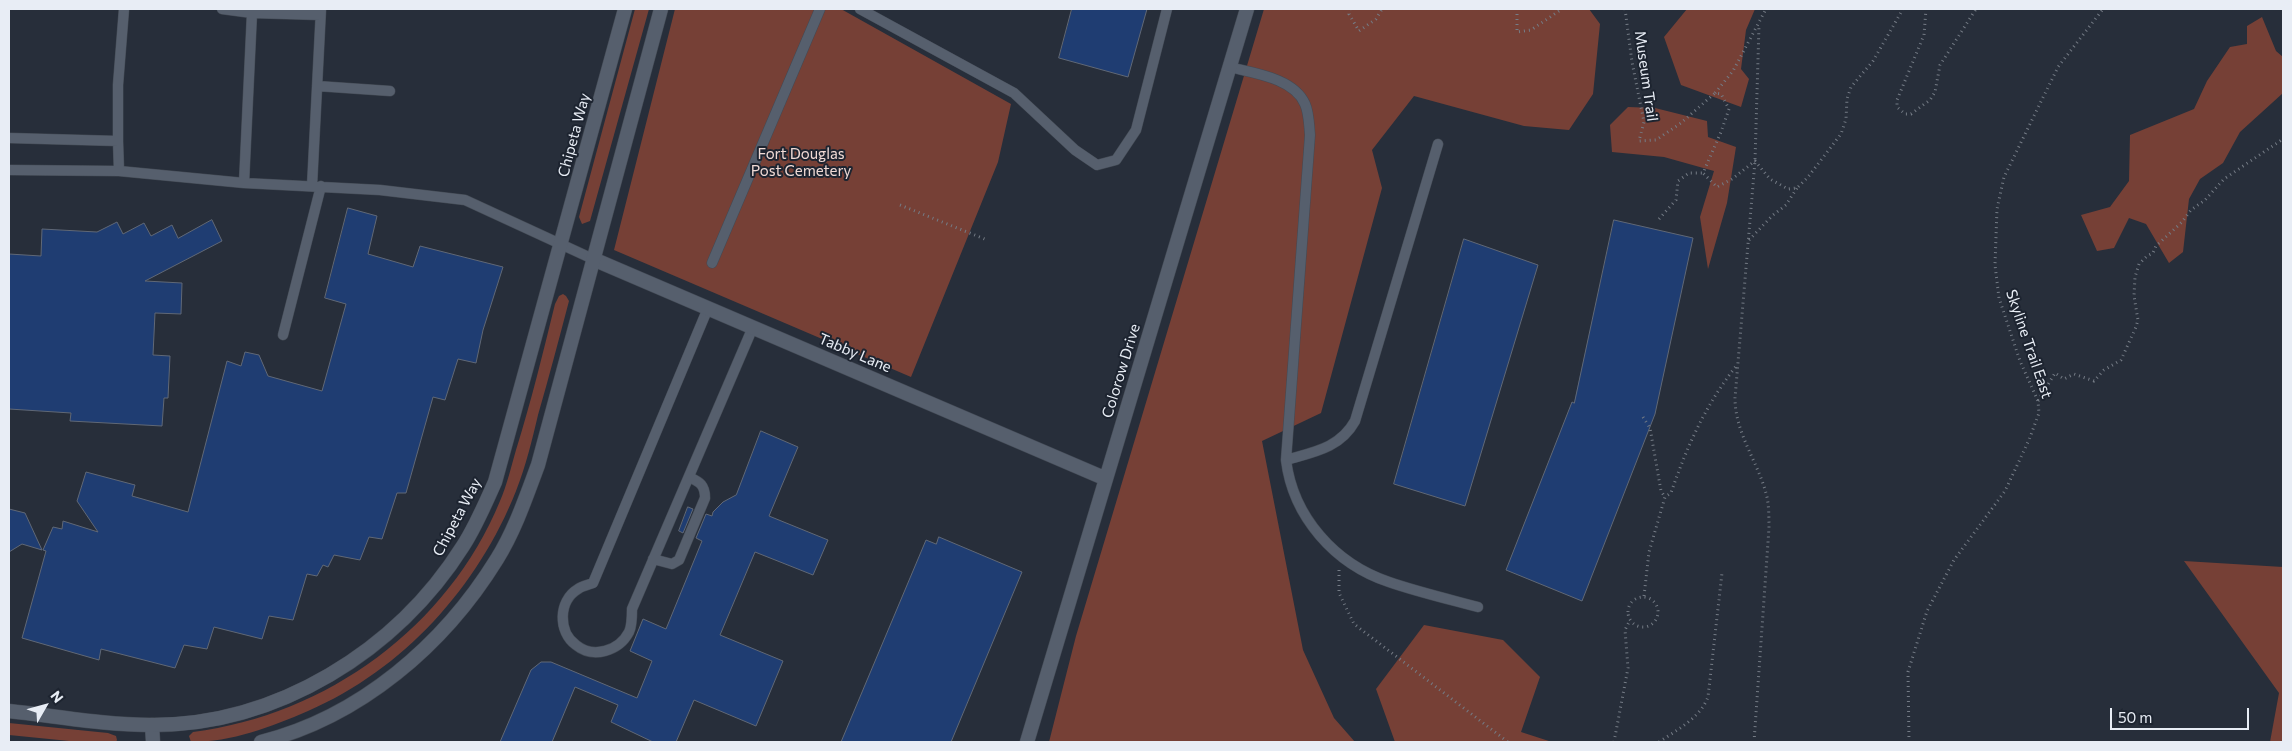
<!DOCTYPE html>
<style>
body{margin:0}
#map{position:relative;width:2292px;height:751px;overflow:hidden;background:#272e3a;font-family:Commissioner,sans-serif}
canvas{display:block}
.frame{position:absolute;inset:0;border:10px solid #e8edf5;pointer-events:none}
.north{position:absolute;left:20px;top:681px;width:50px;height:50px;-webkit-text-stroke:4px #1d2430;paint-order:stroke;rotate:52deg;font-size:14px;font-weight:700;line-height:20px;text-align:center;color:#e8edf5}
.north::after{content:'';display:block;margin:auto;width:18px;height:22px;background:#e8edf5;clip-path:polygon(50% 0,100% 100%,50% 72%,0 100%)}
.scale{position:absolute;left:2110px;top:708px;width:139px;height:22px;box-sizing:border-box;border:2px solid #e8edf5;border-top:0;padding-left:6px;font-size:15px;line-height:18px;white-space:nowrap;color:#e8edf5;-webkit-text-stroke:4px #1d2430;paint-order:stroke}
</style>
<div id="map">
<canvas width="2292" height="751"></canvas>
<div class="frame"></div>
<div class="north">N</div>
<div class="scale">50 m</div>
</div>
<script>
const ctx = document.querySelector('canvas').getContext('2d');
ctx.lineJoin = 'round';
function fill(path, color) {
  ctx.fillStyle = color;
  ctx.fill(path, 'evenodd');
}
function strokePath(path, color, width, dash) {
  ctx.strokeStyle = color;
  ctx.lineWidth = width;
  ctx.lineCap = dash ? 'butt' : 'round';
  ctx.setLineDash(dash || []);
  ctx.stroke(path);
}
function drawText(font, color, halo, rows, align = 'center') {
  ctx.font = font + ' Commissioner,sans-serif';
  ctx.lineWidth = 4;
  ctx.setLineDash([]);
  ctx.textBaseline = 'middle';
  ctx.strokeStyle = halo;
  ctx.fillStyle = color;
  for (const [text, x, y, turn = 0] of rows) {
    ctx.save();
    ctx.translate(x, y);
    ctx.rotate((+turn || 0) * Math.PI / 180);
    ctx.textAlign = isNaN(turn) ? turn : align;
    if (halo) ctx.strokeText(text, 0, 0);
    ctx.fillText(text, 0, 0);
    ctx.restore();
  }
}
fill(new Path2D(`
 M635,9h14l-59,212 -8,3 -3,-7z
 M675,9h166l170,95 -13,58 -87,215 -297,-127z
 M1264,9h325l11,15 -7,70 -24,36 -45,-4 -110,-30 -42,54 10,38 -61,225 -59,28 41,209 31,68 21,24h-306l27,-106z
 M1687,9h68l-9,21 -5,39 8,10 -8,28 -60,-22 -17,-48z
 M2262,17l14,34 7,6v36l-43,39 -17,31 -23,16 -11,20 -6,53 -14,11 -23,-39 -17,-6 -15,30 -17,3 -16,-36 29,-8 19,-26 1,-46 64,-26 13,-28 23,-34 17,-3v-18z
 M1628,107l27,1 52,13 1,16 28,10 -9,56 -19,66 -8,-52 14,-46 -50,-14 -52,-5 -2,-27z
 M563,294l3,2 3,5c-10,38 -20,76 -31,114 -6,25 -12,51 -22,76 -38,96 -113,179 -208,220 -37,16 -76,31 -117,31l-2,-6 4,-4c134,-17 255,-105 307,-231 7,-16 11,-34 16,-51 15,-48 27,-97 39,-146l4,-8z
 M2184,561l99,6v175h-13l9,-49z
 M1424,625l79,15 37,37 -19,55 31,10h-157l-19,-53z
 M9,723l99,10 8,3 1,4 -1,2h-37l-70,-7z`), '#764036');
const building = new Path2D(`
 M1072,9h75l-19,68 -69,-19z
 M348,208l29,8 -9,38 45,13 7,-21 83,21 -20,63 -7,33 -18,-4 -13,41 -12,-3 -27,96h-9l-15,46 -13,-2 -9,23 -26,-5 -6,12 -5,-2 -6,11 -10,-2 -14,46 -24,-4 -7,23 -48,-12 -7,22 -23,-4 -9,23 -74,-19 -2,11 -77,-22 24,-87 -3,-1 10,-23 9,2 1,-8 35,11 -21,-31 9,-29 49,13 -3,11 56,16 39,-151 14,5 4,-14 14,3 9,21 54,15 24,-87 -21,-6z
 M212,220l10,21 -77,40 37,2 -1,31 -26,-1 -2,42 17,1 -2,42h-4l-2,28 -92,-5 1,-8 -62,-4v-155l32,2 1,-27 55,3 20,-10 6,12 21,-11 7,13 21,-11 6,13z
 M1614,220l79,18 -38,176 -73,187 -76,-31 66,-168 2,1z
 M1464,239l74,26 -73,241 -71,-22z
 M761,431l37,16 -29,69 59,24 -15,35 -58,-23 -35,83 63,26 -27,65 -62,-26 -18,42h-23l-42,-20 7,-17 -43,-18 -23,55h-52l31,-72 10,-8h10l86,36 15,-37 -22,-10 13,-32 23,10 36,-88 -6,-3 10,-24 6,2 1,-4 10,-10 13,-7z
 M688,507l5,2 -10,24 -4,-2z
 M9,509l16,4 17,37 -20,-6 -13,8z
 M939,537l83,35 -71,170h-110l85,-202 10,4z`);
fill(building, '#1f3d72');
strokePath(building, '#606876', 1);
const service = new Path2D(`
 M222,9l30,4 68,2
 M860,9l154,84 61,57 22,15 19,-5 20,-30 31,-121
 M1229,67c24,6 65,11 76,37 4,9 4,20 5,31l-24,325c7,57 49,104 103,122 29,10 59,17 89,25
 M317,86l73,5
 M9,138l109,3 1,30
 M118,141v-56l6,-76
 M9,170l110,1 125,12 136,7 85,10 128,59
 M244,183l8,-170
 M312,186l9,-177
 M712,263l108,-254
 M708,308l-115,275c-5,2 -11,3 -15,6 -20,12 -20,43 -2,56 17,14 43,6 53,-13 3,-6 3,-16 3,-23l121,-282
 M283,335l38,-149
 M1286,460c28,-8 54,-12 69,-39l83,-277
 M653,559l19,5 7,-4 26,-62c0,-13 -5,-16 -16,-21`);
const minor = new Path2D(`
 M593,259l511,219
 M152,725l1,17
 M1027,742l220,-733`);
const tertiary = new Path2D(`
 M9,711c47,5 95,14 143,14 125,0 245,-74 311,-179 13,-20 22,-42 32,-64l130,-473
 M261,742c99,-25 183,-97 236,-183 18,-29 29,-62 41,-94l123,-456`);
strokePath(service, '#434a54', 11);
strokePath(minor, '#434a54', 15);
strokePath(tertiary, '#434a54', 15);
strokePath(new Path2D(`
 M1350,9l-1,5 10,17 17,-12 6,-10
 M1517,9v23l14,-2 31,-21
 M1625,9l7,53 12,60 -5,19 17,-1 25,-17 34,-30 6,1 8,15 -8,23 -18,41 14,14 15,-8 23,-18 15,18 18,10 9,-1 11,-11 33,-43 5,-15 1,-20 4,-12 22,-26 30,-52
 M1926,9l-2,26 -27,65v7l8,7h6l19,-14 5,-8 5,-27 36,-56
 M1715,93l18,-22 33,-62
 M900,205l87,35
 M1659,219l17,-19 2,-19 11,-8h14
 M1749,240l24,-25 13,-10 11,-17
 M2038,401l17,-28 9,6 10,-5 20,7 10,-11 17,-10 15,-33 2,-7 -4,-24 1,-19 4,-13 8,-8 6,-3 3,-7 26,-24 9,-12 14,-10 19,-21 59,-40
 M1643,417l7,11 11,63 4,6
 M1339,570v23l15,31 154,118
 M1644,596l5,-44 16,-55 6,-4c16,-47 35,-89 66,-128
 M1628 612a15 15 0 1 1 30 0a15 15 0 1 1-30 0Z
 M1614,742l14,-74 -3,-38 5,-10
 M1659,742c18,-12 41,-24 49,-45l14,-124
 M1754,742l15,-214c0,-10 0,-21 -2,-31 -8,-34 -32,-63 -32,-99l20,-237 4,-136
 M1909,742l-1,-70 19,-61 27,-51 51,-69 24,-51 10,-27 -1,-12 -18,-40 -21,-63 -4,-33 2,-56 7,-32 54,-110 45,-58`), '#757c86', 3, [1, 4]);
strokePath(service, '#565f6d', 10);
strokePath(minor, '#565f6d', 14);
strokePath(tertiary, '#565f6d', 14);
drawText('15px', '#e8edf5', '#1d2430', [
 ["Museum Trail",1646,76,82],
 ["Chipeta Way",574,135,-75],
 ["Skyline Trail East",2029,344,71],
 ["Tabby Lane",855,353,23],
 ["Colorow Drive",1121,371,-73],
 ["Chipeta Way",457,517,-62]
]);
drawText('15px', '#f0dad5', '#1d2430', [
 ["Fort Douglas",801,154],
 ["Post Cemetery",801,171]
]);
</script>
